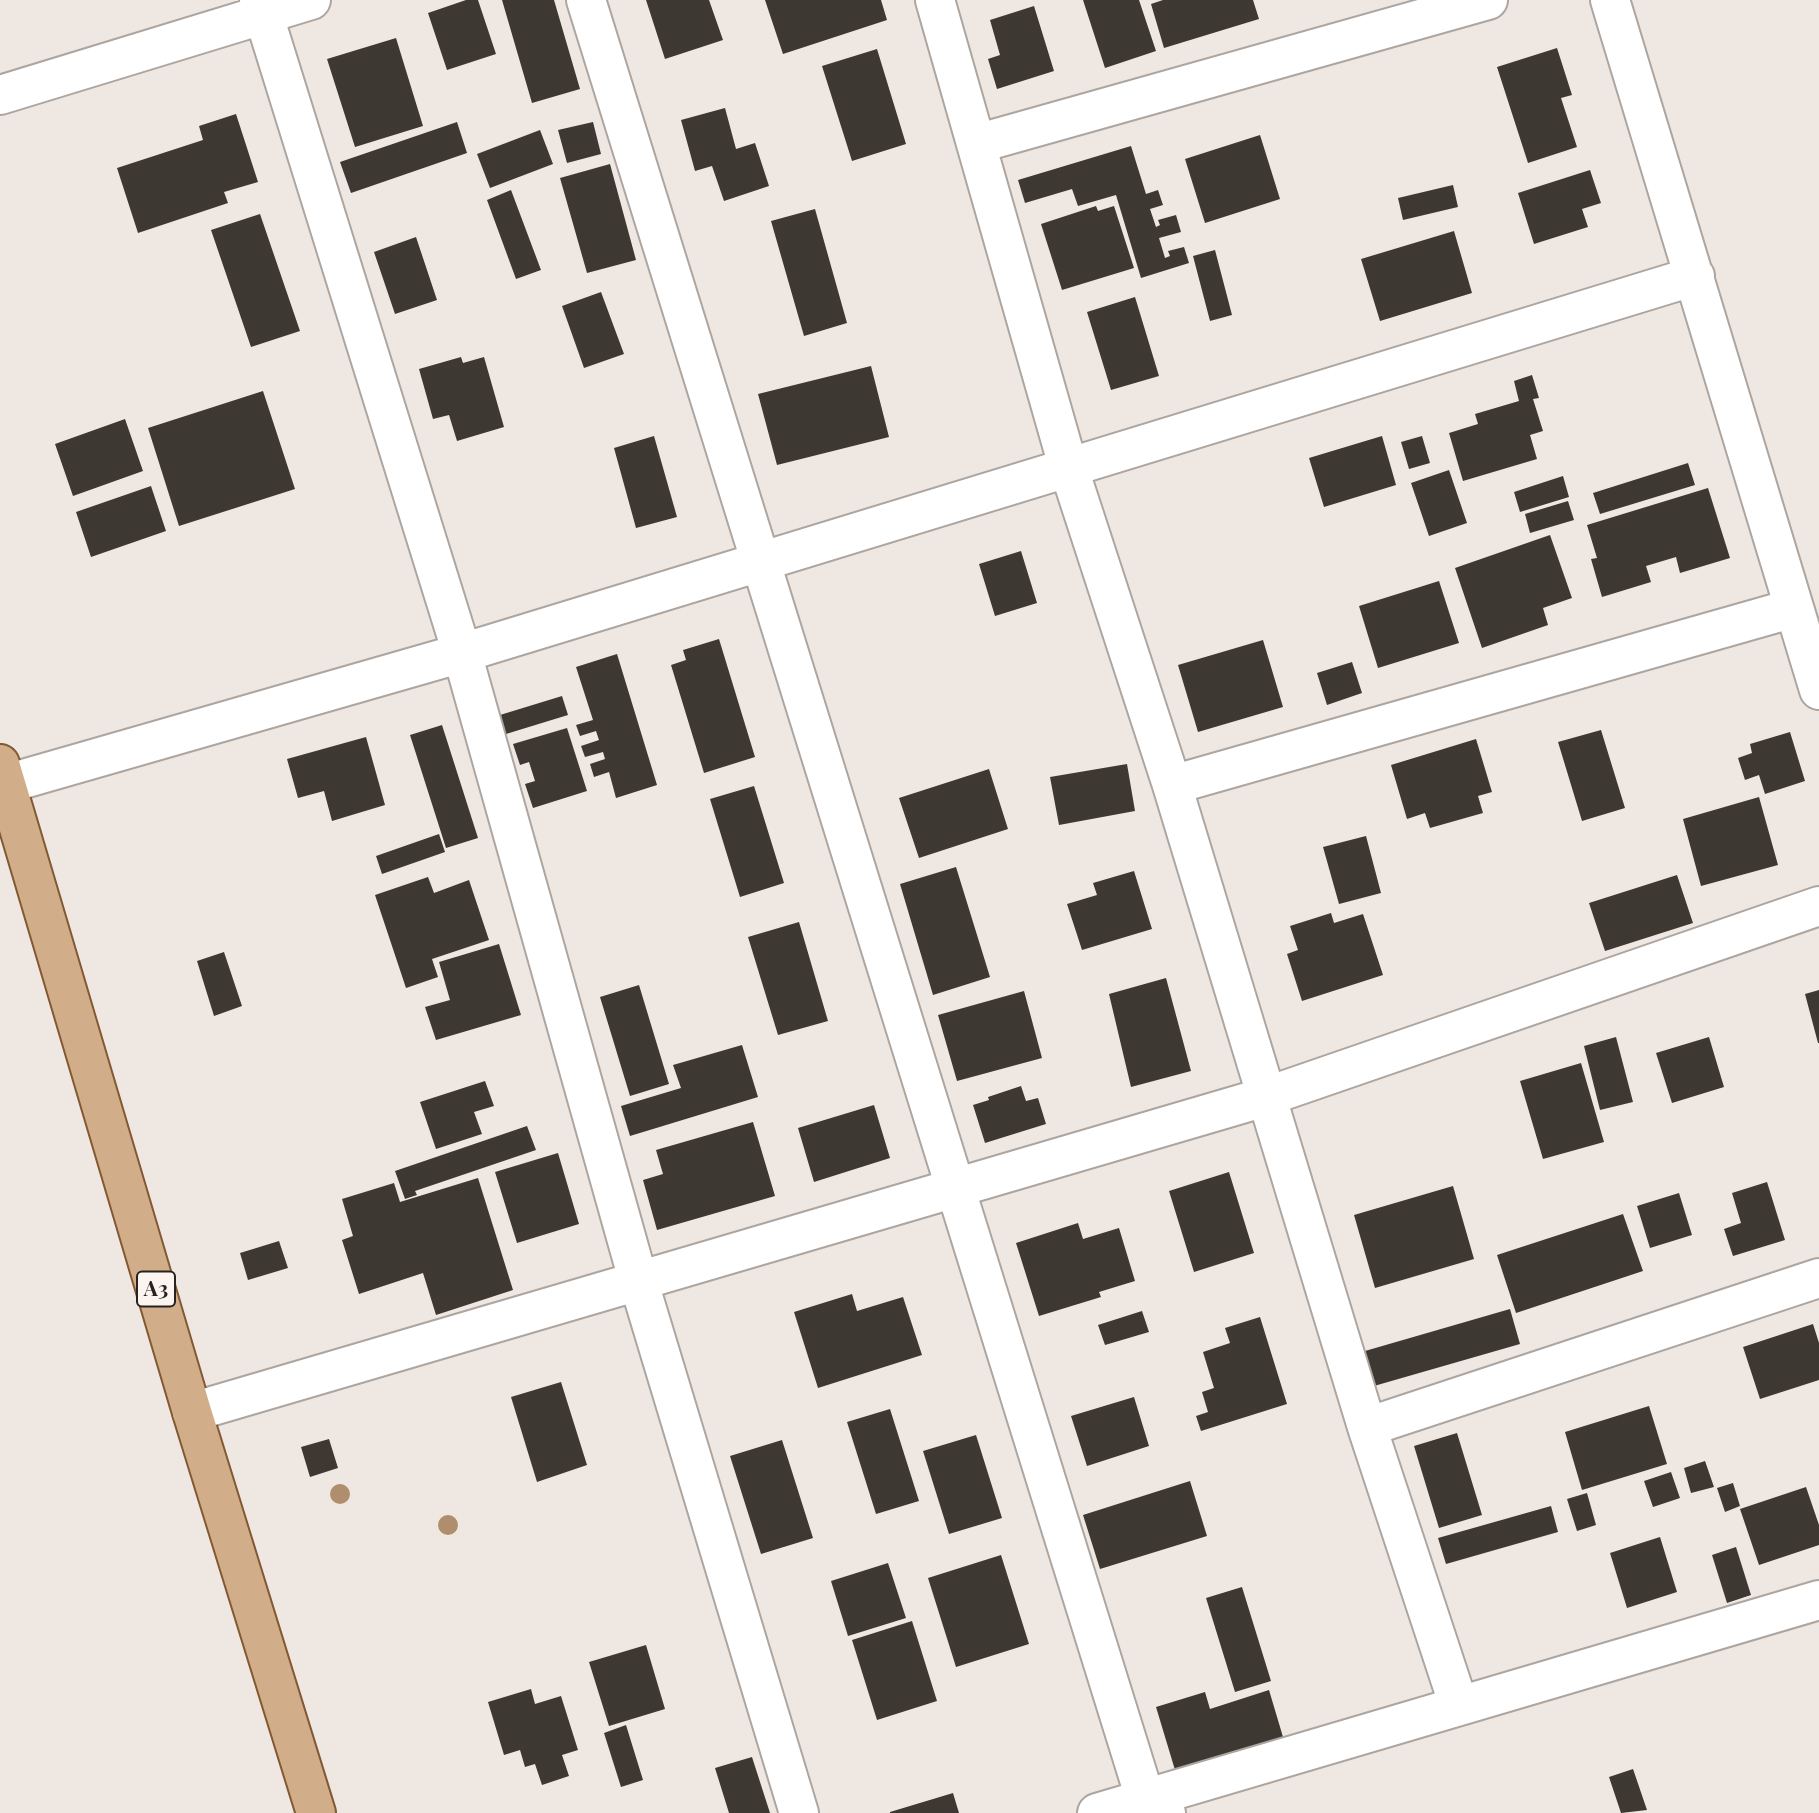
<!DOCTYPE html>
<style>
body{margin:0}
canvas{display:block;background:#efe7e1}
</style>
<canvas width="1819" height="1813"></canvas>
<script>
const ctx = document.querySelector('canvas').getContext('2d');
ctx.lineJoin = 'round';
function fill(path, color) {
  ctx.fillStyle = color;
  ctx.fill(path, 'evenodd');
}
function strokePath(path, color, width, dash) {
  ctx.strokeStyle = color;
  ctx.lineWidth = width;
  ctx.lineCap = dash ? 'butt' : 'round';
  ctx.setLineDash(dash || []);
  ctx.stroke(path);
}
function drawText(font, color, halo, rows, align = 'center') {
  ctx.font = font + ' "Playfair Display",serif';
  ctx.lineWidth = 7;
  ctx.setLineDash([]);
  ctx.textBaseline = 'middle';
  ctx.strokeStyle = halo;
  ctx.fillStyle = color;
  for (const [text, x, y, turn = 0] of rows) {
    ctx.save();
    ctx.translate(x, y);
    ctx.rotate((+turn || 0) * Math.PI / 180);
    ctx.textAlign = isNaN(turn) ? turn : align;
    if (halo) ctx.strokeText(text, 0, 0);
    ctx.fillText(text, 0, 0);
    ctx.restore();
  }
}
fill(new Path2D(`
 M466,0h12l18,54 -49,16 -19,-57z
 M502,0h52l26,89 -48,14z
 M646,0h63l14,40 -58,19z
 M765,0h116l6,20 -104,34z
 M1083,0h56l17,51 -51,17z
 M1163,0h90l6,19 -95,29 -13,-44z
 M1034,6l20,65 -57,18 -9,-30 12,-4 -10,-35z
 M396,38l27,88 -68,21 -28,-88z
 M1557,48l15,47 -11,3 16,49 -49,16 -31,-96z
 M877,49l29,95 -54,17 -30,-95z
 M725,108l11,41 19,-6 14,43 -45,15 -12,-35 -17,5 -14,-51z
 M236,114l22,68 -34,10 4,11 -90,30 -21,-65 86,-28 -4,-14z
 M457,122l10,31 -116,40 -11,-31z
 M593,122l8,32 -34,9 -9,-33z
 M540,130l13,34 -63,24 -13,-34z
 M1260,135l20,64 -75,24 -20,-64z
 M1131,146l15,48 12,-4 5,15 -13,4 6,18 4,-2 -2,-5 18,-5 5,17 -22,6 6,20 5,-2 -2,-5 16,-4 5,16 -48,15 -25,-83 -38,11 -6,-17 -47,14 -7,-23z
 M610,164l26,96 -49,13 -27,-95z
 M1590,170l11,33 -19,6 6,18 -54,17 -16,-51z
 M1453,185l5,22 -55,13 -5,-22z
 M511,190l30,80 -25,9 -29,-79z
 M1096,206l2,5 16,-5 20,62 -72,22 -21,-66z
 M815,209l32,114 -43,13 -33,-115z
 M260,214l40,117 -49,16 -40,-117z
 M1454,231l18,62 -92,28 -19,-62z
 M416,237l21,63 -42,14 -21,-62z
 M1215,250l17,65 -22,6 -17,-65z
 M601,292l23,62 -40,14 -22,-62z
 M1135,297l24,79 -48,14 -24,-78z
 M461,357l2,6 21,-6 20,70 -47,14 -8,-26 -16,4 -14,-50z
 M871,366l18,71 -112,28 -19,-71z
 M1532,375l7,23 -6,1 10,32 -13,4 7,24 -74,22 -14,-48 29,-9 -3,-10 44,-13 -5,-20z
 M263,391l32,98 -116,37 -31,-98z
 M125,419l18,52 -70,25 -18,-52z
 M654,436l23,81 -41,11 -22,-80z
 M1382,436l14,49 -72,22 -15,-49z
 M1422,436l8,27 -21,6 -8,-27z
 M1688,463l7,22 -95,29 -7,-21z
 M1449,470l18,53 -38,13 -18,-53z
 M1563,476l6,21 -49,15 -6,-20z
 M151,486l15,45 -75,26 -15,-45z
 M1708,488l22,70 -50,15 -4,-16 -30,9 5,16 -49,15 -11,-38 6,-1 -10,-33z
 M1568,501l6,19 -44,13 -5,-19z
 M1550,535l22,63 -29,10 5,17 -66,23 -27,-80z
 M1021,551l16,52 -42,13 -16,-52z
 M1439,581l20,62 -81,25 -19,-62z
 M719,639l36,118 -51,16 -33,-108 15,-5 -3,-10z
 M1263,640l20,67 -85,25 -20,-67z
 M617,654l40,131 -41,13 -7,-26 -15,5 -4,-13 15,-5 -2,-7 -18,5 -4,-11 18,-6 -3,-9 -16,5 -4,-11 17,-5 -17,-53z
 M1352,662l10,31 -35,12 -10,-32z
 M562,696l6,19 -62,19 -6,-19z
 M442,725l36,113 -32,10 -36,-113z
 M567,728l20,63 -54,17 -8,-24 10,-3 -6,-19 -9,3 -7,-21z
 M1601,730l24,78 -43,13 -24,-79z
 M1790,732l15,49 -40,13 -6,-19 -14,5 -7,-22 14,-5 -2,-9z
 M366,737l19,68 -53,16 -8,-30 -26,7 -11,-39z
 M1476,739l16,53 -14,4 5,17 -53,15 -5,-15 -18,6 -16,-54z
 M1127,764l8,47 -76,14 -9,-48z
 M989,769l19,60 -89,29 -20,-60z
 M754,786l30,97 -44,14 -30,-98z
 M1759,797l19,68 -77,21 -18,-67z
 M439,834l6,18 -63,22 -6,-18z
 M1366,836l15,57 -42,11 -16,-57z
 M956,867l34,110 -57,18 -33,-111z
 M1134,871l18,58 -70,21 -15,-46 30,-9 -4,-12z
 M1677,875l16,48 -88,28 -16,-48z
 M428,877l6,16 35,-13 20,60 -57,19 6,18 -32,11 -31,-93z
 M1331,913l3,10 29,-9 20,61 -81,26 -15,-47 11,-4 -8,-24z
 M799,922l29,99 -50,14 -30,-98z
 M499,944l22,71 -85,25 -11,-33 25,-7 -11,-38z
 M224,952l18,54 -28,10 -17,-55z
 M1166,978l25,93 -60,16 -22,-93z
 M639,985l30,99 -39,12 -30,-99z
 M1819,990v53h-1l-13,-49z
 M1024,991l18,67 -85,23 -19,-66z
 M1616,1037l17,65 -33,8 -16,-64z
 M1709,1037l15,50 -52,16 -16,-50z
 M742,1045l16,52 -128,39 -9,-30 60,-18 -8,-23z
 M1581,1063l23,79 -61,17 -23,-78z
 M485,1081l9,25 -20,6 8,22 -46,15 -16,-47z
 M1021,1086l5,15 12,-3 8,26 -61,19 -12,-38 16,-5 -1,-3z
 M874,1105l16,53 -76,24 -16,-54z
 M753,1122l22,74 -118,34 -14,-50 20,-6 -7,-24z
 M527,1126l9,24 -121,41 2,4 -12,4 -10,-28z
 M558,1153l21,71 -62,19 -22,-71z
 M1229,1172l25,81 -60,19 -25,-81z
 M478,1178l35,112 -77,25 -13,-42 -64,21 -17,-54 11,-4 -11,-37 52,-16 6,19z
 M1767,1182l18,58 -52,16 -9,-27 17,-6 -9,-30z
 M1453,1186l21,73 -99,29 -21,-73z
 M1679,1193l13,42 -42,13 -13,-42z
 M1623,1214l20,57 -127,42 -19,-58z
 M1078,1223l5,16 36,-11 16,53 -36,11 2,5 -62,19 -23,-73z
 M279,1241l9,27 -40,12 -8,-27z
 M852,1294l5,17 46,-14 19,58 -104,33 -24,-76z
 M1510,1309l10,35 -146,42 -9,-35z
 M1142,1311l7,21 -44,13 -7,-20z
 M1260,1317l27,87 -86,27 -5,-15 12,-4 -6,-20 12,-4 -11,-36 27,-9 -5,-15z
 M1813,1324l6,19v37l-59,19 -17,-52z
 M561,1382l26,83 -50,17 -26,-85z
 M1134,1397l15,49 -62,20 -16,-50z
 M1649,1406l18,58 -85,26 -17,-58z
 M890,1409l29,92 -43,13 -29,-92z
 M1457,1433l25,82 -43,13 -25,-82z
 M976,1435l26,83 -53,16 -26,-83z
 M329,1439l9,29 -28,9 -9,-30z
 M782,1440l31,98 -52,16 -31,-98z
 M1705,1461l9,26 -23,6 -7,-25z
 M1671,1472l9,26 -27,9 -9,-26z
 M1190,1481l17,55 -107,33 -17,-54z
 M1733,1483l7,23 -15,6 -8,-24z
 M1806,1487l13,38v20l-60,20 -19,-56z
 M1587,1493l9,32 -19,6 -10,-32z
 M1551,1506l7,26 -112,32 -8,-26z
 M1660,1537l17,55 -50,16 -17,-55z
 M1736,1547l15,48 -24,8 -15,-48z
 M1001,1555l28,89 -73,23 -28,-89z
 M888,1563l18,55 -58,18 -17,-55z
 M1242,1587l29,94 -36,11 -29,-94z
 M912,1621l25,80 -60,19 -25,-80z
 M646,1645l19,64 -56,17 -20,-64z
 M531,1689l4,15 26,-8 17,54 -16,5 7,21 -27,9 -7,-21 -10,3 -5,-17 -16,5 -16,-53z
 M1269,1690l14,47 -108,33 -19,-63 49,-15 5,17z
 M626,1725l17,55 -22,7 -17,-54z
 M752,1757l18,56h-41l-14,-45z
 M1633,1769l14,41 -26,3 -12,-36z
 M953,1793l6,20h-69v-1z`), '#3e3833');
const minor = new Path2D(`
 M259,0l203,653 177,630 160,530
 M586,0l559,1798 21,15
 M935,0l133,466 104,319 195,642 92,279
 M1610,0l209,690
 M0,95l311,-95
 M976,144l512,-144
 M6,784l456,-131 1233,-377
 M1172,785l622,-177
 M192,1412l1073,-315 554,-191
 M1367,1427l452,-149
 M1097,1813l722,-213`);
const major = new Path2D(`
 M0,764l192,648 124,401`);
strokePath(minor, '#ada59f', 42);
strokePath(major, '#825932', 42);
strokePath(minor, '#fff', 38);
strokePath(major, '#d2ad8a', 38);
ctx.fillStyle = '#ae8e6c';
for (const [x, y] of [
 [340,1494],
 [448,1525]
]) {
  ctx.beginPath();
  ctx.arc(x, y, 10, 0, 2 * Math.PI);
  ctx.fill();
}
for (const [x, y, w] of [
 [156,1289,38]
]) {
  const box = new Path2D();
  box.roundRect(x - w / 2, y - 17.5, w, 35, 5);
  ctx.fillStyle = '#fcf4ee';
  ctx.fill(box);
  strokePath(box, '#252220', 2);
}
drawText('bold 21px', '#252220', null, [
 ["A3",156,1289]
]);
</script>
